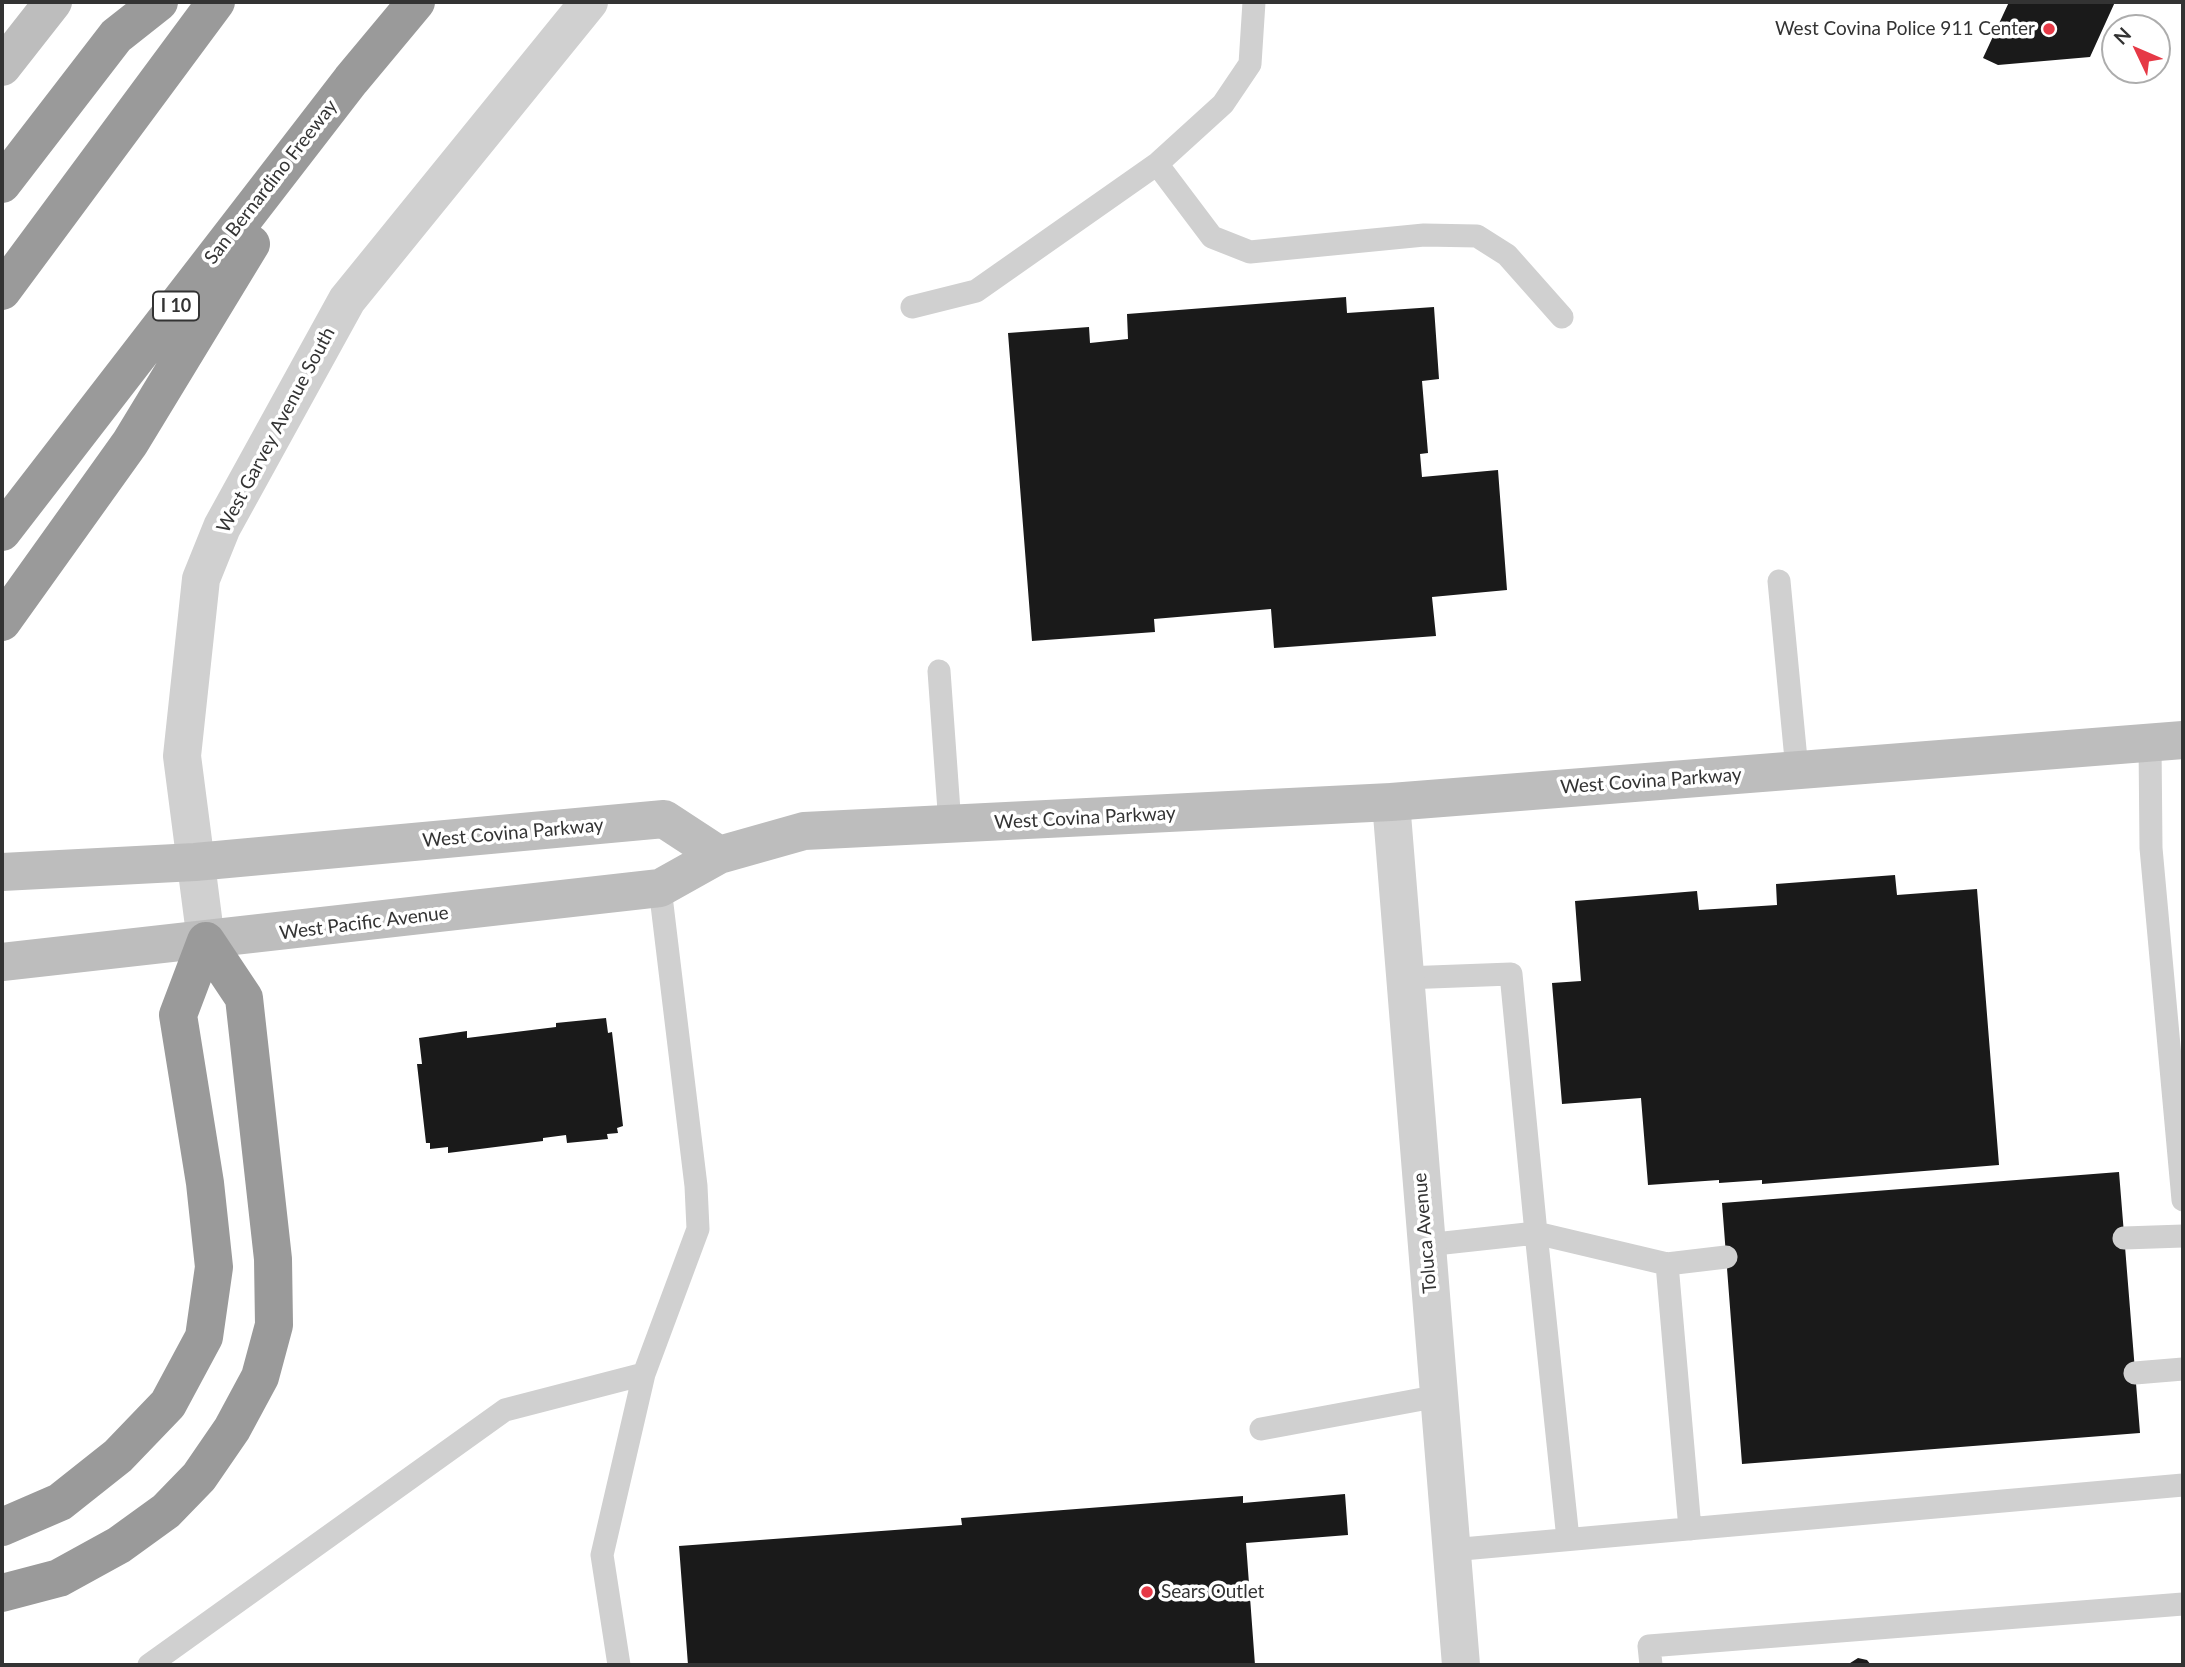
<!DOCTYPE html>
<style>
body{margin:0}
#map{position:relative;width:2185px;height:1667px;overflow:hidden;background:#fff;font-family:Lato,sans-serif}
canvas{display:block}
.frame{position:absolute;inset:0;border:4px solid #333;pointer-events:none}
.north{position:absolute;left:2101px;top:14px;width:70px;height:70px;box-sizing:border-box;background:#fff;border:2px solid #adadad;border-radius:50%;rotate:314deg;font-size:19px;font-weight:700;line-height:28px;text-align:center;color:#333}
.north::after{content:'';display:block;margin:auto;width:24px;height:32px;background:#e63946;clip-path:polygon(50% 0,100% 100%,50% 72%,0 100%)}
</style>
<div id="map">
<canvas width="2185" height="1667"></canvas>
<div class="frame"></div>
<div class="north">N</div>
</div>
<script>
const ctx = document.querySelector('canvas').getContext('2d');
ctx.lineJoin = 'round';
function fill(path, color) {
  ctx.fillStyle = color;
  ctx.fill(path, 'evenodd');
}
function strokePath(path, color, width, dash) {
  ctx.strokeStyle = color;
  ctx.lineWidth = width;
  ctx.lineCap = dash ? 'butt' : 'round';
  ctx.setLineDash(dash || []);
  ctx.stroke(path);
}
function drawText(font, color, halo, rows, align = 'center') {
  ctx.font = font + ' Lato,sans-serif';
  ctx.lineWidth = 7;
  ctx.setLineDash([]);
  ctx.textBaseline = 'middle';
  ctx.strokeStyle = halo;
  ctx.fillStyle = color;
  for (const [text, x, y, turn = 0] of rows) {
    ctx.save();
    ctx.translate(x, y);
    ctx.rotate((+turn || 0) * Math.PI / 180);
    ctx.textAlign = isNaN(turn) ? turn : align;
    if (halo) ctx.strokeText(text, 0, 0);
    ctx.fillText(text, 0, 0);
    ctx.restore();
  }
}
fill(new Path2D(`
 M2009,2h106l-25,55 -92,8 -15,-7z
 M1346,297l1,16 87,-6 5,72 -17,2 6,72 -8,1 2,23 76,-7 9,120 -75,7 4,39 -162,12 -3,-39 -117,10 1,13 -123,9 -24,-308 81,-6 1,16 38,-4 -1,-25z
 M1895,875l2,20 80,-6 22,276 -237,19v-4l-43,3v-3l-71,5 -7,-87 -79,6 -10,-121 29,-2 -6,-80 122,-10 2,19 78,-5 -1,-21z
 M606,1018l2,15 4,-1 11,94 -6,2 1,5 -11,1 1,5 -41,4 -1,-8 -23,3v3l-95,12v-6l-18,2v-6h-4l-9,-79h5l-3,-26 48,-7v7l89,-11v-4z
 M2119,1172l21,261 -398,31 -20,-261z
 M1345,1494l3,41 -102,8 9,122h-567l-9,-119 283,-21 -1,-7 282,-22v7z
 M1858,1658l9,2 4,5h-24z`), '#1a1a1a');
strokePath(new Path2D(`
 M1157,164l55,73 38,15 174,-17 53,1 30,19 55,62
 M912,307l64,-16 181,-127 66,-60 27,-40 4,-62
 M1779,581l18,189
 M939,671l11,154
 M2150,743l1,105 32,352
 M1404,978l107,-4 25,259 131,31 23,265
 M2124,1238l59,-2
 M1426,1245l110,-12 32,306
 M1667,1264l59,-7
 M2135,1373l48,-4
 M1261,1429l178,-33
 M1451,1550l732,-65
 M149,1665l356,-255 139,-36
 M619,1665l-17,-110 42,-181 54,-145 -2,-43 -36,-298
 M1651,1665l-2,-19 534,-42`), '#d0d0d0', 23);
strokePath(new Path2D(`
 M1391,802l70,863
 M206,941l-24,-185 19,-177 21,-52 125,-227 242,-298`), '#d0d0d0', 38);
strokePath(new Path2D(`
 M2,67l51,-65
 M2,872l193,-10 469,-43 55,36
 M2,962l658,-74 59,-33 85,-24 587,-29 792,-62`), '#bdbdbd', 38);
strokePath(new Path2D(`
 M2,184l114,-148 43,-34
 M2,291l214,-289
 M2,532l349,-452 65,-78
 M2,622l128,-179 121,-199
 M2,1527l58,-25 58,-46 50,-52 36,-67 10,-70 -9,-84 -27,-168 28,-74
 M2,1593l57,-15 60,-33 47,-34 33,-34 33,-48 28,-52 14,-52 -1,-66 -29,-261 -38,-57`), '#9a9a9a', 38);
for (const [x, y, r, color] of [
 [2049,29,7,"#e63946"],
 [1147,1592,7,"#e63946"]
]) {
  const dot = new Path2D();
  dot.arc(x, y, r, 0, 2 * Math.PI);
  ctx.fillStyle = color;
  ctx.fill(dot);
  strokePath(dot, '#fff', 2.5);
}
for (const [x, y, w] of [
 [176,306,46]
]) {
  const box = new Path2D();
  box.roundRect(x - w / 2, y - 14.5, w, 29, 5);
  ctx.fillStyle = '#fff';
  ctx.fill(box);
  strokePath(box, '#333', 2);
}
drawText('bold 18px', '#333', null, [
 ["I 10",176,306]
]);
drawText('19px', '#333', '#fff', [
 ["West Covina Police 911 Center",2035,29],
 ["Sears Outlet",1161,1592,"left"]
], 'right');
drawText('19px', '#333', '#fff', [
 ["San Bernardino Freeway",271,182,-52],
 ["West Garvey Avenue South",276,430,-62],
 ["West Covina Parkway",1651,781,-4],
 ["West Covina Parkway",1085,818,-3],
 ["West Covina Parkway",513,833,-5],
 ["West Pacific Avenue",364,923,-7],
 ["Toluca Avenue",1425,1233,-95]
]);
</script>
